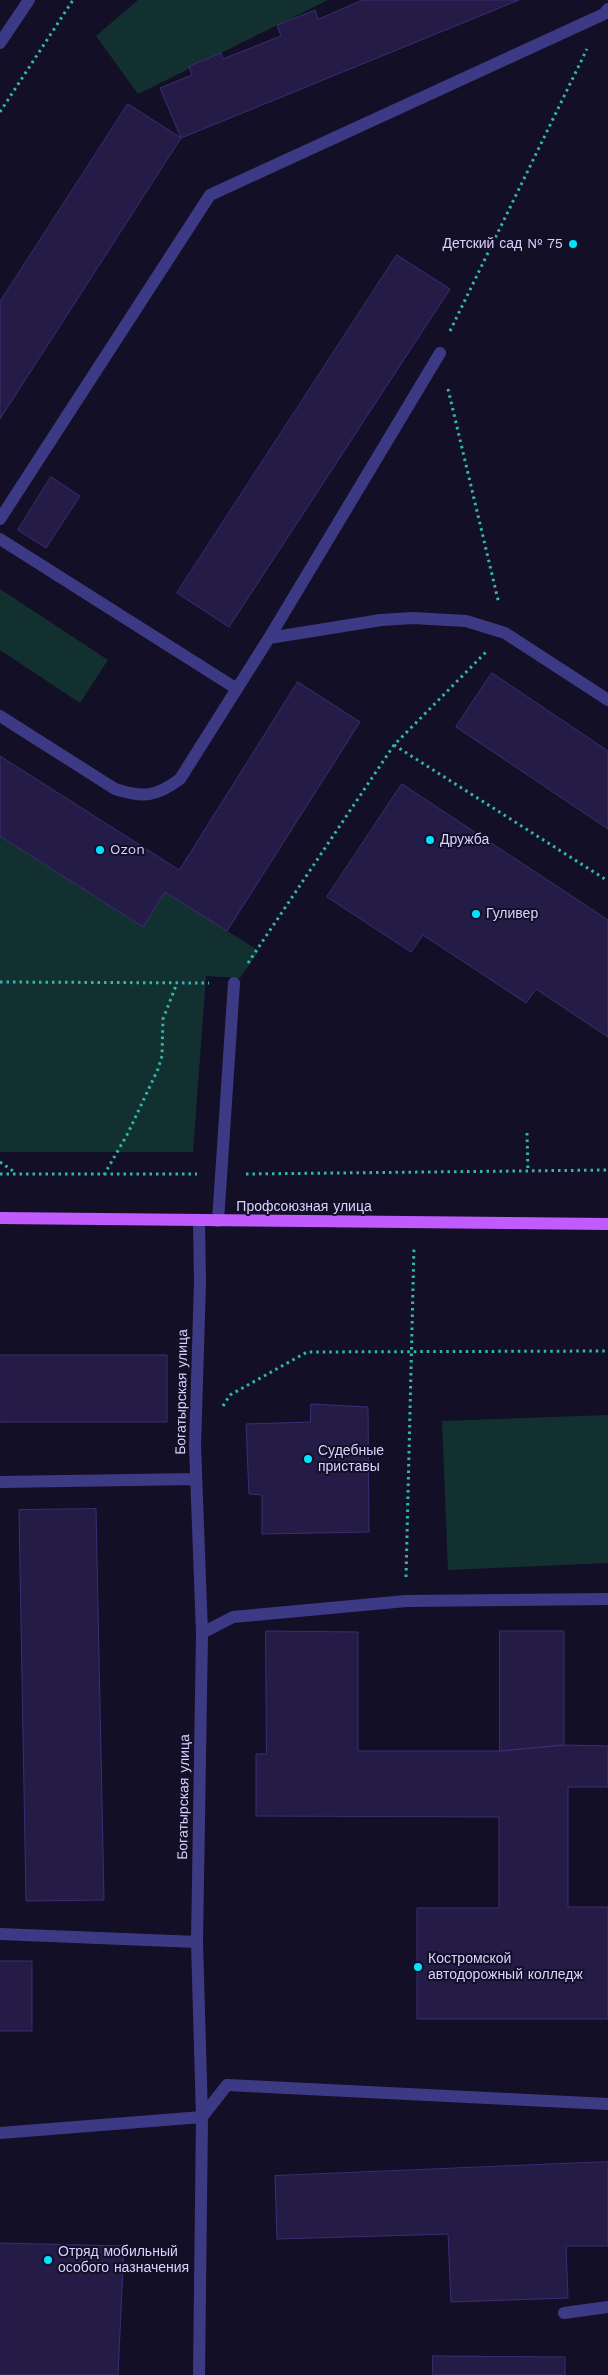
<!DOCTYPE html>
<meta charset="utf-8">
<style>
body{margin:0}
canvas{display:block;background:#130f26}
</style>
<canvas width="608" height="2375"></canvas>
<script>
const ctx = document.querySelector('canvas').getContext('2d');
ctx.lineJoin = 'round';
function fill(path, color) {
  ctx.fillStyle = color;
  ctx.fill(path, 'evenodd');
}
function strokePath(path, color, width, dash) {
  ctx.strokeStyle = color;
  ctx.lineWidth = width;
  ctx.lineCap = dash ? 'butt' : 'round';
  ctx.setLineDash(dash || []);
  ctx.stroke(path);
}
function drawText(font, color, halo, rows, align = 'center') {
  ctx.font = font + ' "Work Sans",sans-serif';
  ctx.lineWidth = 4;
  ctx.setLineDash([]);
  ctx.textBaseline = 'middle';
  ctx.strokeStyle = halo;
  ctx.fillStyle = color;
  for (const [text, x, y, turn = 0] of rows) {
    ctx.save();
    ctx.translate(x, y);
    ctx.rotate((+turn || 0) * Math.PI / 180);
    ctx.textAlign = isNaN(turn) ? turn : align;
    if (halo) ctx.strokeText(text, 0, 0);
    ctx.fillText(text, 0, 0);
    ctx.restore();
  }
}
fill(new Path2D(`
 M138,0h190l-190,94 -42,-58z
 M0,589l108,71 -28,43 -80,-53z
 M0,836l143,91 22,-35 94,59 -19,27 -34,-2 -13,176h-193z
 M608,1415v148l-160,7 -6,-149z`), '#12302f');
const building = new Path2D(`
 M363,0h156l-338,138 -21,-50 32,-13 -3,-9 32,-13 2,6 58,-23 -4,-11 38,-15 3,9z
 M128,104l53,34 -181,281v-117z
 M397,255l53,34 -221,338 -52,-34z
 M51,477l29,19 -34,52 -28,-18z
 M492,673l116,78v78l-152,-102z
 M298,682l62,40 -133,209 -62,-39 -22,35 -143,-91v-80l179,114z
 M402,784l206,136v117l-72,-48 -10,14 -103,-68 -12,17 -84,-55z
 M0,1355h167v67h-167z
 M311,1404l57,3 1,125 -107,2v-39l-13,-1 -3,-70 64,-2z
 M96,1509l8,391 -78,1 -7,-391z
 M266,1631l92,1v119h142l64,-6 44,1v41h-40v120h40v112h-191v-111h82v-91l-243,-1v-62h10z
 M500,1631h64v114l-64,6z
 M0,1961h32v70h-32z
 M608,2162v84h-42l2,52 -117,4 -3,-68 -171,5 -2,-63z
 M0,2243l124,3 -6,129h-118z
 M433,2356l132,1v18h-132z`);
fill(building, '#241b47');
strokePath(building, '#3b2d73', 1);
strokePath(new Path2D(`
 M0,112l73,-112
 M450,331l137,-282
 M448,389l51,215
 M394,745l214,136
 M248,963l146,-218 92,-93
 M0,982l209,1
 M527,1133l1,38
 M0,1162l16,11
 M0,1174h197
 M246,1174l362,-4
 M104,1175l24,-42 30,-64 4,-13 1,-37 14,-36
 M223,1406l7,-11 77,-43 301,-1
 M406,1577l8,-331`), '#2fb8b0', 3, [2.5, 4]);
strokePath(new Path2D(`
 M0,43l29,-43
 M0,519l210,-324 394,-181 4,-5
 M0,539l237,150
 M269,638l112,-18 32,-2 53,3 39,12 103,67
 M0,716l115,73c28,9 41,8 65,-10l89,-141 171,-285
 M199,1220l1,62 -5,164 7,187 -5,309 5,175 -3,258
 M218,1221l16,-238
 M0,1482l196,-3
 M202,1633l31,-16 173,-16 202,-2
 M0,1934l197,8
 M0,2133l202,-16 25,-32 381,19
 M564,2313l44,-6`), '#3d3a85', 12);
strokePath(new Path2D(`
 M0,1218l608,6`), '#c25bff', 12);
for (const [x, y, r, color] of [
 [573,244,5,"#00e5ff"],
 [430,840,5,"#00e5ff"],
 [100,850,5,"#00e5ff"],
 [476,914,5,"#00e5ff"],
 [308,1459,5,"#00e5ff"],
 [418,1967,5,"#00e5ff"],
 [48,2260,5,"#00e5ff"]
]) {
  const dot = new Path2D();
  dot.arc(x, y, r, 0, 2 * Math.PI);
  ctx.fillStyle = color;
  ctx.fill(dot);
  strokePath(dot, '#130f26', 2);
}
drawText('14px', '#d9d4ff', '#130f26', [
 ["Детский сад № 75",563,244,"right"],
 ["Дружба",440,840],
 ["Ozon",110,850],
 ["Гуливер",486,914],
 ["Судебные",318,1451],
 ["приставы",318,1467],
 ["Костромской",428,1959],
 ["автодорожный колледж",428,1975],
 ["Отряд мобильный",58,2252],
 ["особого назначения",58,2268]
], 'left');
drawText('14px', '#d9d4ff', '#130f26', [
 ["Профсоюзная улица",304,1207],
 ["Богатырская улица",182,1392,-89],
 ["Богатырская улица",184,1797,-89]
]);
</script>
